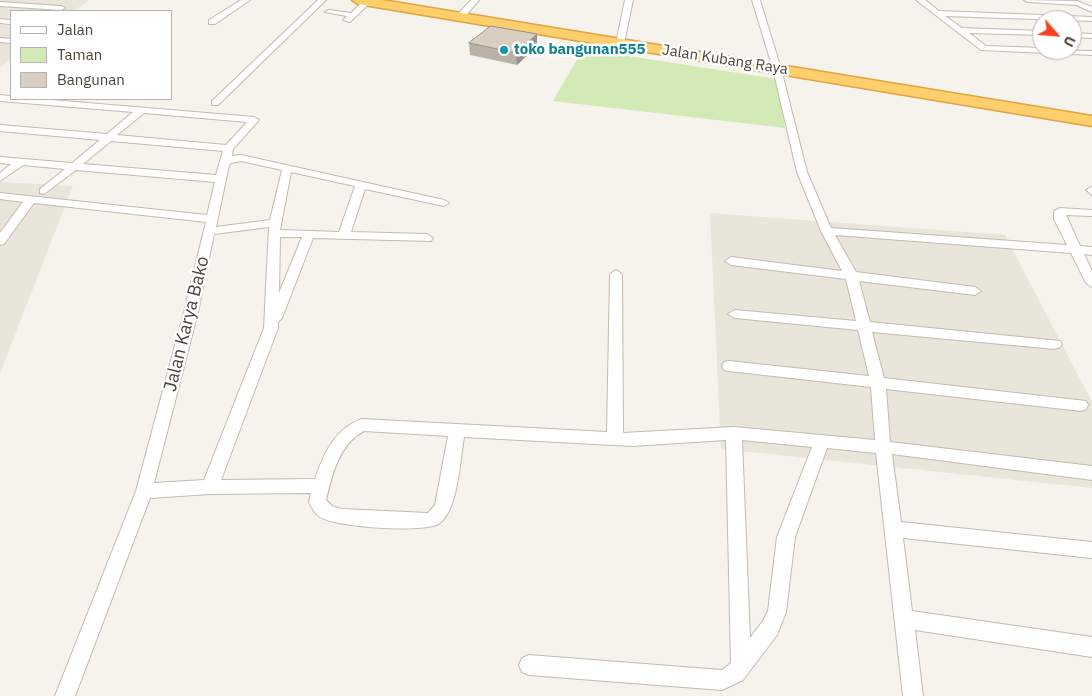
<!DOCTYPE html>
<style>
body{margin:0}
#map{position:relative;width:1092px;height:696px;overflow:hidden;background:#f6f3ec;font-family:"IBM Plex Sans",sans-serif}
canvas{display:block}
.legend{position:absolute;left:10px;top:10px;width:162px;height:90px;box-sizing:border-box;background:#fff;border:1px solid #b7b4b0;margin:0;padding:6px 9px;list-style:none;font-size:15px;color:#4b4439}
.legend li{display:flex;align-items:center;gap:10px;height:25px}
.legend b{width:25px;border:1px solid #b7b4b0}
.north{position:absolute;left:1032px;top:10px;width:50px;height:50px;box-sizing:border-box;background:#fff;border:1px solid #b7b4b0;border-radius:50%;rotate:117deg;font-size:14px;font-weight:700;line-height:20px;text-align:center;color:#4b4439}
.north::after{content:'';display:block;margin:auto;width:18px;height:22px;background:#fc3f1d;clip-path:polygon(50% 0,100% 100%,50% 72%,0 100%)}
</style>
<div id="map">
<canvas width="1092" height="696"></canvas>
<ul class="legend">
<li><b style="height:6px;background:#fff"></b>Jalan</li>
<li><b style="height:14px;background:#d2eab5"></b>Taman</li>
<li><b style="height:14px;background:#d8cfc1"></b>Bangunan</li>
</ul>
<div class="north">U</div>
</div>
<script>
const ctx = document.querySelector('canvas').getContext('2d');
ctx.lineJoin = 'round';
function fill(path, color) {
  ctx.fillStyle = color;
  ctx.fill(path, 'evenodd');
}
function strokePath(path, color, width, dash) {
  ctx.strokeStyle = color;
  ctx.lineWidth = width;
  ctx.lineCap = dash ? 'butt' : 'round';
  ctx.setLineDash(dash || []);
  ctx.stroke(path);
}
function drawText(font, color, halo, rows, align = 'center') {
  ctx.font = font + ' "IBM Plex Sans",sans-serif';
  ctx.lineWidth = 5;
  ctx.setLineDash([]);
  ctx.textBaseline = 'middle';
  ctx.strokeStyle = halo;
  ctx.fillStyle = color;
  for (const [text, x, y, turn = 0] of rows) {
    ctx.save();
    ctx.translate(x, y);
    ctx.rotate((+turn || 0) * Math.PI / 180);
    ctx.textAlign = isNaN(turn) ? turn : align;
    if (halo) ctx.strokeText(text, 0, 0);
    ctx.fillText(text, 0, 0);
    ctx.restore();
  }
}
fill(new Path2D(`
 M0,0h89l-15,11h-63v48l-11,9z
 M0,182l73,4 -73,187z
 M710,213l295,22 87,167v86l-371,-39z`), '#eae5da');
fill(new Path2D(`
 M583,49l194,30 8,49 -232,-27z`), '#d2eab5');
const street = new Path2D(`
 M241,0h9l-35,24h-6v-4z
 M318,0h8l-108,105h-6v-4z
 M364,0l7,2 -21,20 -7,-2 4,-4 -22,-4 4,-2 22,3z
 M471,0h8l-16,19h-6v-4z
 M625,0h8l-9,43 -4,2 -4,-2z
 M752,0h8l21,69 26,103 24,56 236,17 -13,-26v-8l6,-3 32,2v6l-26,-1 14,31 12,1v8l-8,-1 8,17v16l-6,-4 -15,-30 -236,-18 21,37 119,15 6,4 -6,4 -116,-14 11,41 190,19 2,3 -2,3 -5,2 -183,-17 12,46 202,23 2,4 -2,4 -5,2 -195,-22 4,53 202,24v14l-200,-26 9,68 191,20v16l-189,-20 9,73 180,26v20l-177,-27 8,66h-20l-27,-243 -49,-5 -32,89 -9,75 -9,23 -34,45 -21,10 -193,-15 -7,-3 -3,-7 3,-7 7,-3 193,15 9,-7 -5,-223 -94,6 -168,-9c-4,23 -6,72 -24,86 -13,11 -106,4 -120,-6 -5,-3 -9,-10 -11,-15l2,-9 -101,1 -60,4 -75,198h-20l81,-205 48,-179 22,-90 -172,-19 -30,41 -4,1v-12l23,-31 -23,-3v-6l207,22 8,-33 -139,-12 -32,24 -4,-1v-4l25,-20 -42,-4 -23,16v-8l11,-9 -11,-1v-6l72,6 28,-23 -100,-9v-6l107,9 26,-22 -133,-11v-6l11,1v3h29l214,18 5,3 -26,29 -1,7 9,-1 203,45 5,3 -5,3 -79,-17 -14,43 76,2 6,4 -2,3 -118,-3 -31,80 -4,4v6l-57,152 94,-1c9,-26 20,-51 47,-60l245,13 3,-158 6,-4 6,4 1,159 111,-6 141,13 -4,-53 -142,-16 -5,-1 -2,-4 2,-4 5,-1 140,15 -11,-46 -123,-12 -7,-4 7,-4 121,11 -10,-42 -115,-14 -6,-4 6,-4 111,14 -21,-40 -24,-59 -24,-103zM144,113l103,9 -21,23 -109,-10zM111,141l112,10 -7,24 -133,-11zM241,161l41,9 -12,50 -54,7 13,-62 2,-2zM291,172l64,14 -16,46 -59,-2zM269,227l-5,101 -60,152 -50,3 44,-171 16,-78zM280,237h22l-23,56zM364,431l84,5 -13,69 -7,8 -86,-4 -10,-3 -6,-6c6,-25 13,-56 38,-69zM742,440l70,7 -35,90 -9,74 -5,10 -13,17z
 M916,0h9l14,11 153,6v4l-147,-5 17,12 80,3v4l-73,-2 17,13 56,2v2l50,1v4l-111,-5z
 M1024,0l53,1 15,6v5l-16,-7 -48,-3z
 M0,2l61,4 4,2 -4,2 -61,-4z
 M0,19l11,1v4l-11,-1z
 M1072,33l20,1v4l-20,-1z
 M0,38l11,1v4l-11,-1z
 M1091,187h1v8l-6,-5z`);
const highway = new Path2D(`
 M352,0h30l710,116v10l-734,-122z`);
strokePath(street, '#c2bbae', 2);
strokePath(highway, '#e0a43c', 3);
fill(street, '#fff');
fill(highway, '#ffcf6e');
fill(new Path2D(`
 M537,34v12l-20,19 -47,-10 -1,-12z`), '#bab2a6');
fill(new Path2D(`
 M537,34v12l-20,19 -1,-12z`), '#979187');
const building = new Path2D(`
 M491,26l46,8 -21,19 -47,-10z`);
fill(building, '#d8cfc1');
strokePath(building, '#979187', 1);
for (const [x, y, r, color] of [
 [504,50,5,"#0f9aa8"]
]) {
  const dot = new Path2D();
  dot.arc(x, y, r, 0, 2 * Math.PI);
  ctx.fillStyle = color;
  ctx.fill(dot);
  strokePath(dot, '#fff', 2);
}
drawText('bold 15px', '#0d838f', '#fff', [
 ["toko bangunan555",514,50]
], 'left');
drawText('15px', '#4b4439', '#fff', [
 ["Jalan Kubang Raya",725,60,9]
]);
drawText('18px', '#4b4439', '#fff', [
 ["Jalan Karya Bako",187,324,-76]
]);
</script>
